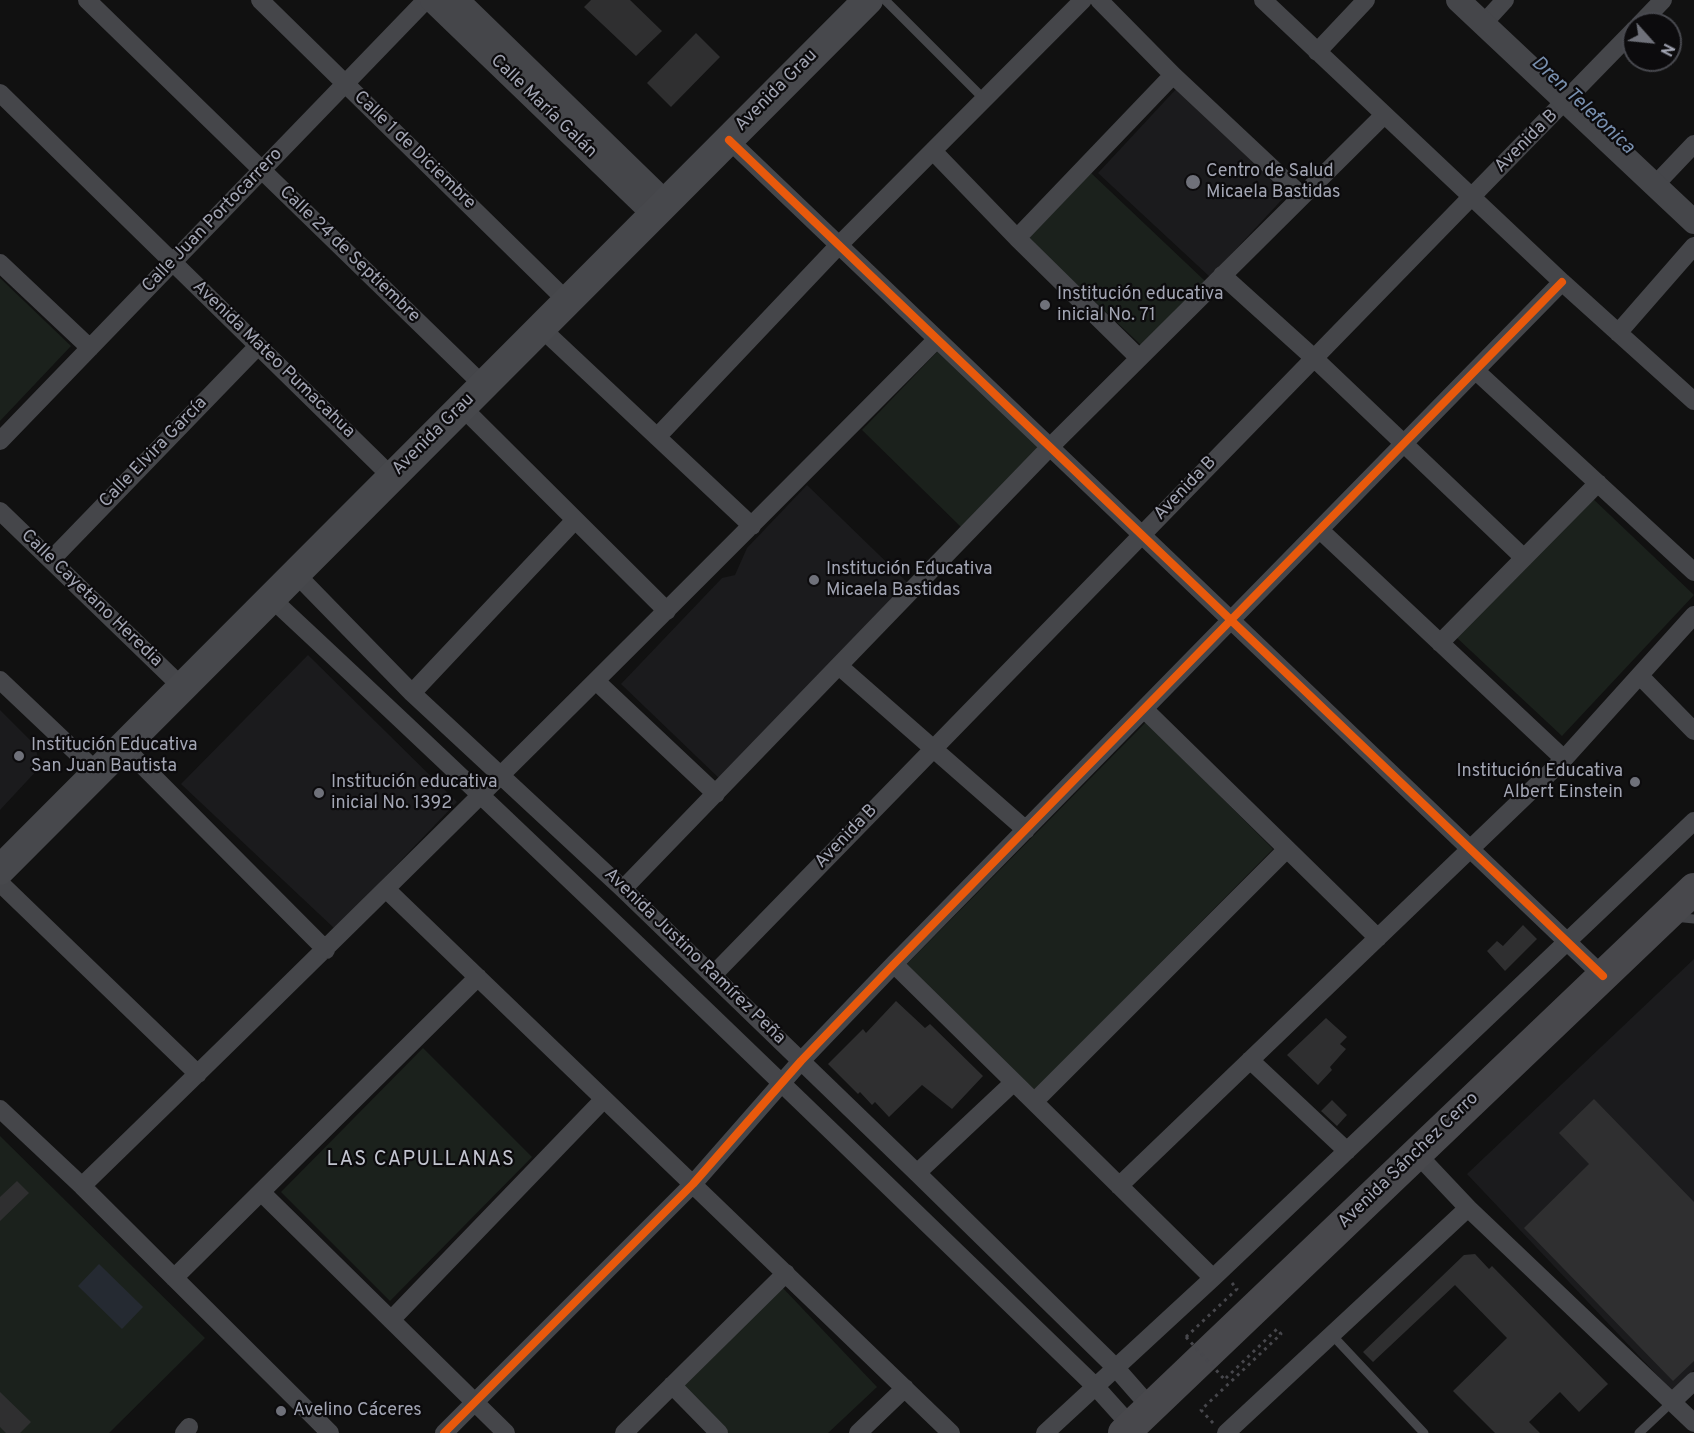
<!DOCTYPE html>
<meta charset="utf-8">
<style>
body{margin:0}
#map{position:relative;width:1694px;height:1433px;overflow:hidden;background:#111;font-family:Overpass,sans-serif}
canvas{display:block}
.north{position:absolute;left:1622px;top:12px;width:60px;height:60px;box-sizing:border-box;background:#0c0b0d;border:2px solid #48494f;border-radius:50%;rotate:117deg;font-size:16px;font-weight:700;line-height:24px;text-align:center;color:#a2a5b3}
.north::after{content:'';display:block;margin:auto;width:21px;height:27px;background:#6f717a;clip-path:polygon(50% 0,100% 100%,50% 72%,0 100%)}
</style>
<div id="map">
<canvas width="1694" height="1433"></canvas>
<div class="north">N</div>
</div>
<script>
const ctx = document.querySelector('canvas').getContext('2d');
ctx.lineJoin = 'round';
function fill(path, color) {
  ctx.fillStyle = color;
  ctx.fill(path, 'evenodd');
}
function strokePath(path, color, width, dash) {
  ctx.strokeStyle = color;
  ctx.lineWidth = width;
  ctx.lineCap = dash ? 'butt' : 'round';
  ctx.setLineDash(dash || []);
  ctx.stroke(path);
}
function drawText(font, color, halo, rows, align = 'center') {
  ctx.font = font + ' Overpass,sans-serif';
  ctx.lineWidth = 4.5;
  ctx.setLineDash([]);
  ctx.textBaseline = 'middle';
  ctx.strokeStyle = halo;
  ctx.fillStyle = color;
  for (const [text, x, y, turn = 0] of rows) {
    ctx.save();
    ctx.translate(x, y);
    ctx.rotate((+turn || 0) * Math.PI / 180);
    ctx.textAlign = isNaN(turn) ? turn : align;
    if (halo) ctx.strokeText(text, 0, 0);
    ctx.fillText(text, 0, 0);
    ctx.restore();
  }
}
fill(new Path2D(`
 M1177,88l112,104 -79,85 -112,-104z
 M807,485l102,99 -187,197 -101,-97 101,-106 13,-3 12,-27z
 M308,655l149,147 -122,127 -154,-145z
 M0,710l35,35 5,22 -40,43z
 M1694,959v411l-22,21 -205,-217z`), '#1b1b1d');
fill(new Path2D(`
 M1091,173l114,108 -64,64 -113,-106z
 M0,278l71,68 -71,75z
 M939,350l100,97 -78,80 -99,-97z
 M1589,495l105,100 -132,141 -106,-99z
 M1146,722l127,127 -240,243 -127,-127z
 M423,1048l109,109 -142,144 -109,-109z
 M0,1136l205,202 -96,95h-109z
 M781,1286l96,101 -49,46h-102l-48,-47z`), '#1b211c');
fill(new Path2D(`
 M99,1264l44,43 -21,22 -44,-43z`), '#252a32');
fill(new Path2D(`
 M591,0h39l32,31 -26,25 -52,-49z
 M696,33l24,24 -49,50 -24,-24z
 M1523,925l14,14 -32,32 -18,-20 10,-10 6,5z
 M896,1001l29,27 5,-4 53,52 -31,33 -30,-24 -33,32 -14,-15 -3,3 -12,-13 -2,2 -30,-30 35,-35 3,4z
 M1326,1018l21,19 -7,7 6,5 -16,18 2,3 -14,15 -31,-30z
 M1594,1099l100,103v159l-21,20 -149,-153 65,-64 -30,-31z
 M1332,1100l15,15 -10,11 -16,-15z
 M17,1181l12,12 -29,28v-24z
 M1475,1254l14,15 3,-3 116,118 -29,28 -19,-20 -31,30 11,11h-45l-42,-42 54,-53 -52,-53 -82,77 -10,-10 101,-97z
 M0,1392l31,30 -11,11h-14l-6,-6z`), '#2f2f30');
strokePath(new Path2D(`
 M1186,1337l51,-48 -5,-6
 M1213,1423l-12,-13 80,-76 -4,-5 -51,49`), '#47474c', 3, [3, 4.5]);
strokePath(new Path2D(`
 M885,0l99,99
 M1674,917l20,2
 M1332,1335l92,98
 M1639,1433l33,-31`), '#45464a', 9);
strokePath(new Path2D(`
 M87,0l396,385
 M260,0l307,301
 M1099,0l74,75 129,121
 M1263,0l299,282 132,119
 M1483,24l22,-24
 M1640,24l23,-24
 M1317,52l49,-52
 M0,93l392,384
 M729,140l874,836
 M933,151l84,87 122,120
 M1655,185l39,-41
 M1017,238l156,-163
 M0,263l90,85
 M1222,275l93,84 209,199
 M541,328l211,198
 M1618,333l76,-87
 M1476,371l218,201
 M462,407l205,204
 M657,437l182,-192 244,-245
 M0,441l426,-441
 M0,511l182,176
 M1320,530l244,229
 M51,560l207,-214
 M297,575l115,118 211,196 294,284 198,194 36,41
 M272,599c278,259 550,523 823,787l36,40
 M1440,643l158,-160
 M839,666l187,164
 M1640,676l54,55
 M0,680l97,92
 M597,682l119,112
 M412,693l163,-173
 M1144,709l234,229
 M123,746l203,204
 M0,883l198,191
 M623,889l427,-442 334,-332
 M387,890l564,543
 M894,964l319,314
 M714,974l920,-944
 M1250,1060l97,91
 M1034,1102l253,-253
 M0,1109l82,77 248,247
 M1417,1154l51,54 226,215
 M917,1173l97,-91
 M82,1186c288,-279 572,-562 855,-847
 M1119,1186l445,-427 130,-144
 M261,1192l245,241
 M174,1278l304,-301
 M391,1320l213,-221
 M672,1385l47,48
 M1672,1402l22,-21
 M184,1433l5,-6
 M444,1433l249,-249 108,-123 93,-97 668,-682
 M624,1433l162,-160
 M858,1433l47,-45
 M1045,1433l168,-155 481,-457
 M1226,1433l242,-225`), '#45464a', 18);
strokePath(new Path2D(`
 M432,0l223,215
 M457,0l209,203
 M1458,0l236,222`), '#45464a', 24);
strokePath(new Path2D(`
 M0,870l868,-870`), '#47484c', 30);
strokePath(new Path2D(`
 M1124,1433l570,-544`), '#48484c', 32);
strokePath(new Path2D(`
 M1186,1337l39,43 1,-2`), '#47474c', 3, [3, 4.5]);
strokePath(new Path2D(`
 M729,140l874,836
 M444,1433l249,-249 108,-123 93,-97 668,-682`), '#e8590c', 8);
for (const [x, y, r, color] of [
 [1193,182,8,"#6f717a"],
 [1045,305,6,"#6f717a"],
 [814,580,6,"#6f717a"],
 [19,756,6,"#6f717a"],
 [1635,782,6,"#6f717a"],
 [319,793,6,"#6f717a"],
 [281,1411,6,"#6f717a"]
]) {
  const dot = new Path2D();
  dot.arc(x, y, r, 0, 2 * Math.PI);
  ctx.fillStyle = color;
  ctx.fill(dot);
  strokePath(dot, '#0c0b0d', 2);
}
drawText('18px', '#a2a5b3', '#0c0b0d', [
 ["Avenida Grau",777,91,-45],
 ["Calle María Galán",543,107,44],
 ["Avenida B",1527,142,-45],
 ["Calle 1 de Diciembre",414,151,44],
 ["Calle Juan Portocarrero",213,221,-46],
 ["Calle 24 de Septiembre",349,255,44],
 ["Avenida Mateo Pumacahua",273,360,44],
 ["Avenida Grau",434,435,-45],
 ["Calle Elvira García",154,453,-46],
 ["Avenida B",1186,489,-46],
 ["Calle Cayetano Heredia",91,599,44],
 ["Avenida B",847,837,-46],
 ["Avenida Justino Ramírez Peña",694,957,44],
 ["Avenida Sánchez Cerro",1409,1161,-44]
]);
drawText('18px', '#a2a5b3', '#0c0b0d', [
 ["Centro de Salud",1206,172],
 ["Micaela Bastidas",1206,193],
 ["Institución educativa",1057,295],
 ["inicial No. 71",1057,316],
 ["Institución Educativa",826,570],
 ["Micaela Bastidas",826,591],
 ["Institución Educativa",31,746],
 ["San Juan Bautista",31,767],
 ["Institución Educativa",1623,772,"right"],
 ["Albert Einstein",1623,793,"right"],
 ["Institución educativa",331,783],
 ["inicial No. 1392",331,804],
 ["Avelino Cáceres",293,1411]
], 'left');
drawText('italic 20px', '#788fae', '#0c0b0d', [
 ["Dren Telefonica",1582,106,43]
]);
ctx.letterSpacing = '1.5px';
drawText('20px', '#c2c4cf', '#0c0b0d', [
 ["LAS CAPULLANAS",421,1161]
]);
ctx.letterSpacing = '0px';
</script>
